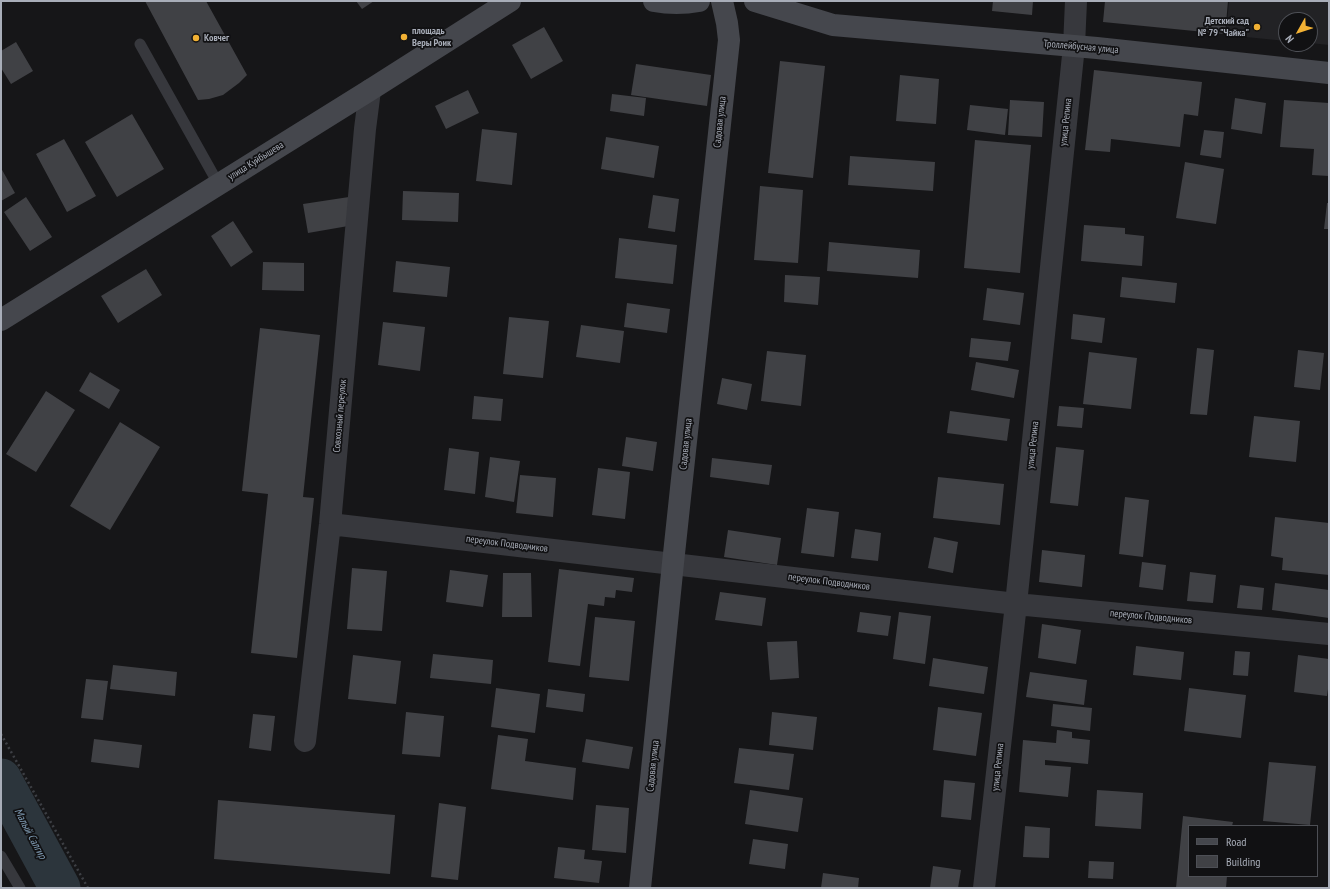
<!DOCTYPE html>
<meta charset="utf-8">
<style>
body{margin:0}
#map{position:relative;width:1330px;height:889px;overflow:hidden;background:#161618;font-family:"PT Sans Narrow",sans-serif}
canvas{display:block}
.frame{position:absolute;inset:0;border:2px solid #a8adb8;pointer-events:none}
.legend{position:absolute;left:1188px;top:825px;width:130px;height:52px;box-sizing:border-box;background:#111113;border:1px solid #4d4f55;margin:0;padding:5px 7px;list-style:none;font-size:12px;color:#a8adb8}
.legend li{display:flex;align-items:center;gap:8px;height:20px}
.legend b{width:20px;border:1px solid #4d4f55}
.north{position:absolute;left:1278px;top:12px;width:40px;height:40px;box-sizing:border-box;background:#111113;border:1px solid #4d4f55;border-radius:50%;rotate:231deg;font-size:11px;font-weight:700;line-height:16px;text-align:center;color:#a8adb8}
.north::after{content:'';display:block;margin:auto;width:14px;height:18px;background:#f2b134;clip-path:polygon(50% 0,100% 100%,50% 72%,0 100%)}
</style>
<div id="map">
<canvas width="1330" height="889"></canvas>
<div class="frame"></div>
<ul class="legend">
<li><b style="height:5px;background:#45474d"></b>Road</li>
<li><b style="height:11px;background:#404145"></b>Building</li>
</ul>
<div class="north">N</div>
</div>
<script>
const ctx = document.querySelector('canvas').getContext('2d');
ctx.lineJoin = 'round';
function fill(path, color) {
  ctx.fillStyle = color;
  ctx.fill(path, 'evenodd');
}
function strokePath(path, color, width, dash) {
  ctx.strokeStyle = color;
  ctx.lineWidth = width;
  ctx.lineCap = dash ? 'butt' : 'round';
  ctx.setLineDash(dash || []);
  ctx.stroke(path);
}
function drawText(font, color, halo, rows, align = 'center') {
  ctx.font = font + ' "PT Sans Narrow",sans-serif';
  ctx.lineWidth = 3.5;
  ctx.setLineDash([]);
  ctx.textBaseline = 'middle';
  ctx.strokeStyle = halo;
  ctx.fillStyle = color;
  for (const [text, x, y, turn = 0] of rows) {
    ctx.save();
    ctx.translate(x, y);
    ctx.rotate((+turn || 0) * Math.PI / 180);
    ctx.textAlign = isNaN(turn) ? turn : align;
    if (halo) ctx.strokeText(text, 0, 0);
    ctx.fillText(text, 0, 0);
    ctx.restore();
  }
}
fill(new Path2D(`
 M1229,1h100v44l-19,-2v-23h-24v21l-60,-6z`), '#222225');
strokePath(new Path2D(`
 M1,779l59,109`), '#2c353c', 41);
fill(new Path2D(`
 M145,1h61l41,74 -8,8 -16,12 -14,4 -11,1z
 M356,1h18l-12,8z
 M993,1h40l-1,14 -40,-4z
 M1105,1h123l-3,33 -122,-12z
 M544,27l19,34 -32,18 -19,-34z
 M16,42l17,29 -22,13 -10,-16v-17z
 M780,61l45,5 -12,112 -45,-5z
 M636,64l75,11 -4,31 -76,-11z
 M1094,70l108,12 -4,34 -14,-2 -4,33 -69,-8 -1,13 -25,-2z
 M900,75l39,4 -3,45 -40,-3z
 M468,90l11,23 -33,16 -11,-23z
 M612,94l34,4 -2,18 -34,-5z
 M1235,98l31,5 -4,31 -31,-5z
 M1010,100l34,2 -2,35 -34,-2z
 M1284,100l45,3v73l-17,-1 2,-26 -34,-2z
 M970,105l38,4 -3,26 -38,-5z
 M132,114l32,55 -47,28 -32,-55z
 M482,129l35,4 -5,52 -36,-4z
 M1204,130l20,2 -3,26 -21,-3z
 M606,137l53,9 -5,32 -53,-9z
 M64,139l32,57 -29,16 -31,-58z
 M975,140l56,5 -11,128 -56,-5z
 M850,156l85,6 -2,29 -85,-6z
 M1185,162l39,7 -8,55 -40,-6z
 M1,168l14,25 -14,8z
 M760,186l43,4 -5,73 -44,-3z
 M403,191l56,2 -1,29 -56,-2z
 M653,195l26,4 -4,33 -27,-4z
 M26,197l26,40 -22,14 -26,-39z
 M349,197l5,28 -46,8 -5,-29z
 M1327,203h2v26h-5z
 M233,221l20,31 -22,15 -20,-31z
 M1084,225l41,3v6l19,2 -2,30 -61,-5z
 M619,238l58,7 -4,39 -58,-6z
 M829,242l91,8 -2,28 -91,-7z
 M396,261l54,6 -3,30 -54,-5z
 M263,262l41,1v28l-42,-1z
 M146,269l16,26 -44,28 -17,-27z
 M785,275l35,2 -2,28 -34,-3z
 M1122,277l55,6 -2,20 -55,-6z
 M987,288l37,5 -4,32 -37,-5z
 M627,303l43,6 -3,24 -43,-6z
 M1073,314l32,4 -3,25 -31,-4z
 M509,317l40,4 -6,57 -40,-4z
 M383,322l42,5 -5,44 -42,-6z
 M581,325l43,6 -4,32 -44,-6z
 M260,328l60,7 -17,162 11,1 -17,160 -46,-5 17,-159 -26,-3z
 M971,338l40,4 -3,19 -39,-4z
 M1197,348l17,2 -7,65 -17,-1z
 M1298,350l26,3 -4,37 -26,-3z
 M767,351l39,4 -5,51 -40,-5z
 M1089,352l48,6 -6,51 -48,-5z
 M976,362l43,8 -5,28 -43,-8z
 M90,372l30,18 -11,19 -30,-18z
 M722,378l30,6 -5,26 -30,-6z
 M46,391l29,19 -39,62 -30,-18z
 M474,396l29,3 -2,22 -29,-2z
 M1059,406l25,2 -2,20 -25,-2z
 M950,411l60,8 -3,22 -60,-8z
 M1254,416l46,5 -4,41 -47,-5z
 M120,422l40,25 -50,83 -40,-24z
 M626,437l31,5 -4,29 -31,-5z
 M1056,447l28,3 -6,56 -28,-3z
 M449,448l30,4 -4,42 -31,-4z
 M490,457l30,4 -6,41 -29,-5z
 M712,458l60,7 -3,20 -59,-8z
 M598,468l32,4 -5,47 -33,-4z
 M520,475l36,3 -3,39 -37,-4z
 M938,477l66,7 -4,41 -67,-7z
 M1125,497l24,3 -6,57 -24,-3z
 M807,508l32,4 -5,45 -33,-4z
 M1275,517l54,6v52l-47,-5 1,-12 -12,-2z
 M855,529l26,4 -3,28 -27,-3z
 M728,530l53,8 -4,27 -53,-8z
 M934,537l24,5 -5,31 -25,-5z
 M1042,550l43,5 -3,32 -43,-5z
 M1142,562l24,3 -3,25 -24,-3z
 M352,568l35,3 -5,60 -35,-2z
 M559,569l75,9 -2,14 -16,-2 -1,8 -10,-1 -1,9 -16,-2 -8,62 -32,-4z
 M450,570l38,5 -5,32 -37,-5z
 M1190,572l26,3 -3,28 -26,-2z
 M503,573h28l1,44h-30z
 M1275,583l54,7v28l-57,-8z
 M1240,585l24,3 -2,22 -25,-2z
 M720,592l46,6 -4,28 -47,-6z
 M860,612l31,4 -3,20 -31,-4z
 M899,612l32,4 -6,48 -32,-5z
 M595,617l40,4 -6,60 -40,-4z
 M1042,624l39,6 -5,34 -38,-6z
 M797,641l2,37 -29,2 -3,-38z
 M1136,646l48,6 -3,28 -48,-5z
 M1235,651l15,1 -2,24 -15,-1z
 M433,654l60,6 -2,24 -61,-6z
 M353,655l48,6 -5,43 -48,-5z
 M1298,655l31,4v23l-2,14 -33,-4z
 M933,658l55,9 -4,27 -55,-8z
 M113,665l64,7 -2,24 -65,-7z
 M1030,672l57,8 -3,25 -58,-8z
 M86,679l22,2 -5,39 -22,-2z
 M496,688l44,6 -5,39 -44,-6z
 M1189,688l57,7 -5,43 -57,-7z
 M548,689l37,5 -2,18 -37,-5z
 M1053,704l39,4 -2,23 -39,-5z
 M938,707l44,6 -6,43 -43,-6z
 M406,712l38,4 -4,41 -38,-3z
 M772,712l45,5 -4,33 -44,-5z
 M253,714l22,2 -4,35 -22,-3z
 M1057,730l15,2v6l18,2 -2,24 -43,-4v5l26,2 -3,30 -49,-5 4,-52 33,3z
 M498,735l30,4 -3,22 51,7 -3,32 -82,-11z
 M94,739l48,6 -3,23 -48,-6z
 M586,739l47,8 -4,22 -47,-7z
 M739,748l55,6 -5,36 -55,-7z
 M1269,762l47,4 -6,59 -47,-4z
 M944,780l31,3 -4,37 -30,-3z
 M750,790l53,8 -5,34 -53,-8z
 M1097,790l46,3 -2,36 -46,-3z
 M218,800l177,15 -5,59 -176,-15z
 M439,803l27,4 -8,73 -27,-3z
 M596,805l33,3 -3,45 -34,-3z
 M1183,816l50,6 -1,4h-43v50h38l-1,12h-50z
 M1025,826l25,2 -1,30 -26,-1z
 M753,839l35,5 -3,25 -36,-5z
 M558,847l27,3 -1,9 18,2 -3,22 -45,-5z
 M1089,861l25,1 -1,17 -25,-1z
 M933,866l28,4 -3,18h-28z
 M823,873l36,5 -1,10h-37z`), '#404145');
strokePath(new Path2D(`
 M1,734l87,154`), '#3d3f44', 2.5, [2, 3]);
strokePath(new Path2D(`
 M140,44l79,141
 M1,856l19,32`), '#37383d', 11);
strokePath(new Path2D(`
 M330,524l686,80 313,30
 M305,741l25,-217 35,-395 5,-39
 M984,888l32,-284 58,-558 2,-45`), '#37383d', 22);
strokePath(new Path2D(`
 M654,1c16,3 29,3 45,0
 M755,1l78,24 264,23 232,25
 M1,320l369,-230 140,-89
 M640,888l33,-325 56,-523 -2,-17 -5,-22`), '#45474d', 22);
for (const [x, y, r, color] of [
 [1257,27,4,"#f2b134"],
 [404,37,4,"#f2b134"],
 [196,38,4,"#f2b134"]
]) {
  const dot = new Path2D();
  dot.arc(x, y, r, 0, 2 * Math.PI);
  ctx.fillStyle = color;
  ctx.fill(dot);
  strokePath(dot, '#111113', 1.5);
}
drawText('bold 10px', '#a8adb8', '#111113', [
 ["Детский сад",1249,21,"right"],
 ["№ 79 \"Чайка\"",1249,33,"right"],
 ["площадь",412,31],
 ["Веры Роик",412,43],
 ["Ковчег",204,38]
], 'left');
drawText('10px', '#a8adb8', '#111113', [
 ["Троллейбусная улица",1081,47,5],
 ["Садовая улица",720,122,-84],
 ["улица Репина",1066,122,-84],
 ["улица Куйбышева",256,161,-32],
 ["Совхозный переулок",340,416,-85],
 ["Садовая улица",686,444,-84],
 ["улица Репина",1033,445,-84],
 ["переулок Подводников",507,544,7],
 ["переулок Подводников",829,582,7],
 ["переулок Подводников",1151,617,5],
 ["Садовая улица",653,766,-84],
 ["улица Репина",998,767,-84]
]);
drawText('italic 11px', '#7f9bb3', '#111113', [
 ["Малый Салгир",30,834,62]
]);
</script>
